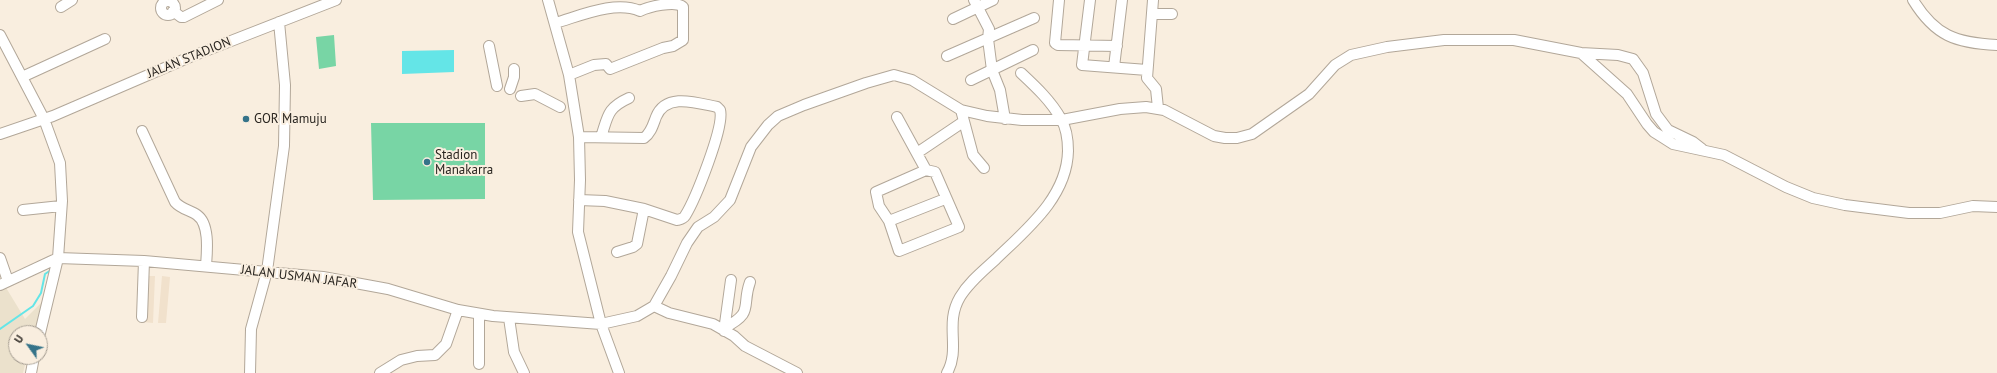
<!DOCTYPE html>
<style>
body{margin:0}
#map{position:relative;width:1997px;height:373px;overflow:hidden;background:#f9eedf;font-family:"PT Sans",sans-serif}
canvas{display:block}
.north{position:absolute;left:8px;top:325px;width:40px;height:40px;box-sizing:border-box;background:#f9eedf;border:1px solid #a59d92;border-radius:50%;rotate:303deg;font-size:11px;font-weight:700;line-height:16px;text-align:center;color:#28241f}
.north::after{content:'';display:block;margin:auto;width:14px;height:18px;background:#357389;clip-path:polygon(50% 0,100% 100%,50% 72%,0 100%)}
</style>
<div id="map">
<canvas width="1997" height="373"></canvas>
<div class="north">U</div>
</div>
<script>
const ctx = document.querySelector('canvas').getContext('2d');
ctx.lineJoin = 'round';
function fill(path, color) {
  ctx.fillStyle = color;
  ctx.fill(path, 'evenodd');
}
function strokePath(path, color, width, dash) {
  ctx.strokeStyle = color;
  ctx.lineWidth = width;
  ctx.lineCap = dash ? 'butt' : 'round';
  ctx.setLineDash(dash || []);
  ctx.stroke(path);
}
function drawText(font, color, halo, rows, align = 'center') {
  ctx.font = font + ' "PT Sans",sans-serif';
  ctx.lineWidth = 4;
  ctx.setLineDash([]);
  ctx.textBaseline = 'middle';
  ctx.strokeStyle = halo;
  ctx.fillStyle = color;
  for (const [text, x, y, turn = 0] of rows) {
    ctx.save();
    ctx.translate(x, y);
    ctx.rotate((+turn || 0) * Math.PI / 180);
    ctx.textAlign = isNaN(turn) ? turn : align;
    if (halo) ctx.strokeText(text, 0, 0);
    ctx.fillText(text, 0, 0);
    ctx.restore();
  }
}
fill(new Path2D(`
 M145,276h10l-2,47 -10,-1z
 M162,276l8,1 -4,46h-8z`), '#f1e1cc');
fill(new Path2D(`
 M5,286l20,33 19,-19 -10,33h-18v24h11l-4,16h-23v-85z`), '#ebe1cc');
fill(new Path2D(`
 M334,35l2,31 -17,3 -3,-32z
 M371,123h114v76l-112,1z`), '#78d5a5');
fill(new Path2D(`
 M454,50v22l-52,2v-23z`), '#64e5e7');
strokePath(new Path2D(`
 M0,329l33,-23 8,-13 4,-19 6,-4`), '#64e5e7', 2);
const minor = new Path2D(`
 M548,0l21,75 10,62 1,43 -2,52 23,92 18,49
 M974,0l15,29 -1,10 4,31 8,20 5,29
 M1059,0l-4,43 3,2 59,1
 M1090,0l-8,65 65,5
 M1153,0l-6,78 9,11 2,19
 M1913,0c22,36 43,43 84,45
 M161 8a7 7 0 1 1 14 0a7 7 0 1 1-14 0Z
 M61,7l11,-7
 M173,11l8,6h3l34,-17
 M1152,14h20
 M953,19l40,-19
 M555,23c25,-7 60,-23 85,-12 8,-4 35,-11 43,-4v33l-10,6 -10,2 -53,21 -4,-5 -12,1 -25,10
 M0,35l44,84 16,44 2,38 -4,57 -18,75
 M489,46l8,40
 M1581,53l46,41 20,30 7,8 8,5 11,7 51,11 62,32 27,11 32,7 64,8h31l33,-7 24,1
 M947,56l87,-38
 M1114,67l8,-67
 M22,77l83,-38
 M971,80l62,-30
 M510,89l4,-12v-8
 M521,96l14,-2 25,13
 M961,110l12,45 11,13
 M897,117l29,53
 M142,131l33,71c6,7 15,8 22,13 13,9 10,37 9,51
 M0,134l53,-18 137,-59 146,-57
 M579,137l65,1c7,-5 9,-13 12,-21 10,-25 41,-14 61,-10l3,3c5,16 -25,90 -35,106 -2,3 -4,3 -8,4l-33,-11
 M601,137c7,-21 6,-29 28,-39
 M917,153l46,-31
 M926,170l9,2 24,55 -60,24 -10,-30 -10,-15 -3,-14z
 M579,200l26,1 39,8 -7,35 -4,3 -16,5
 M23,210l38,-4
 M889,221l56,-22
 M0,258l8,23
 M0,285l58,-27 86,3 179,16 65,12 70,21 35,6 108,8 36,-8 17,-10 17,-30 16,-33 11,-16 16,-10 16,-17 21,-53 17,-22 10,-9 26,-11 62,-22 28,-8 18,5 49,30 26,6 35,4h40l58,-11 26,-2 18,3 50,26 11,2h12l15,-4 57,-40 26,-29 16,-10 36,-8 57,-7h70l67,13 37,2 15,4 10,14 13,41 12,16 25,12 9,7
 M654,306l15,7 44,11 21,12 11,10 52,27
 M142,317l2,-56
 M509,318l5,34 10,21
 M724,328c31,-16 17,-21 26,-46
 M724,331l7,-51
 M479,364v-50
 M31,373l3,-16
 M250,373l1,-44 16,-58 17,-125 1,-61 -6,-63
 M380,373l21,-13 16,-4 18,-1 11,-11 12,-34
 M947,373c14,-25 -3,-49 13,-76 9,-15 23,-26 36,-38 31,-30 71,-62 72,-108 0,-12 -1,-22 -7,-32 -10,-18 -25,-32 -40,-46`);
strokePath(minor, '#b2a799', 12);
strokePath(minor, '#fff', 10);
for (const [x, y, r, color] of [
 [246,119,4,"#357389"],
 [427,162,4,"#357389"]
]) {
  const dot = new Path2D();
  dot.arc(x, y, r, 0, 2 * Math.PI);
  ctx.fillStyle = color;
  ctx.fill(dot);
  strokePath(dot, '#f9eedf', 1.5);
}
drawText('13px', '#28241f', '#f9eedf', [
 ["JALAN STADION",189,58,-22],
 ["JALAN USMAN JAFAR",299,277,7]
]);
drawText('13px', '#28241f', '#f9eedf', [
 ["GOR Mamuju",254,119],
 ["Stadion",435,155],
 ["Manakarra",435,170]
], 'left');
</script>
